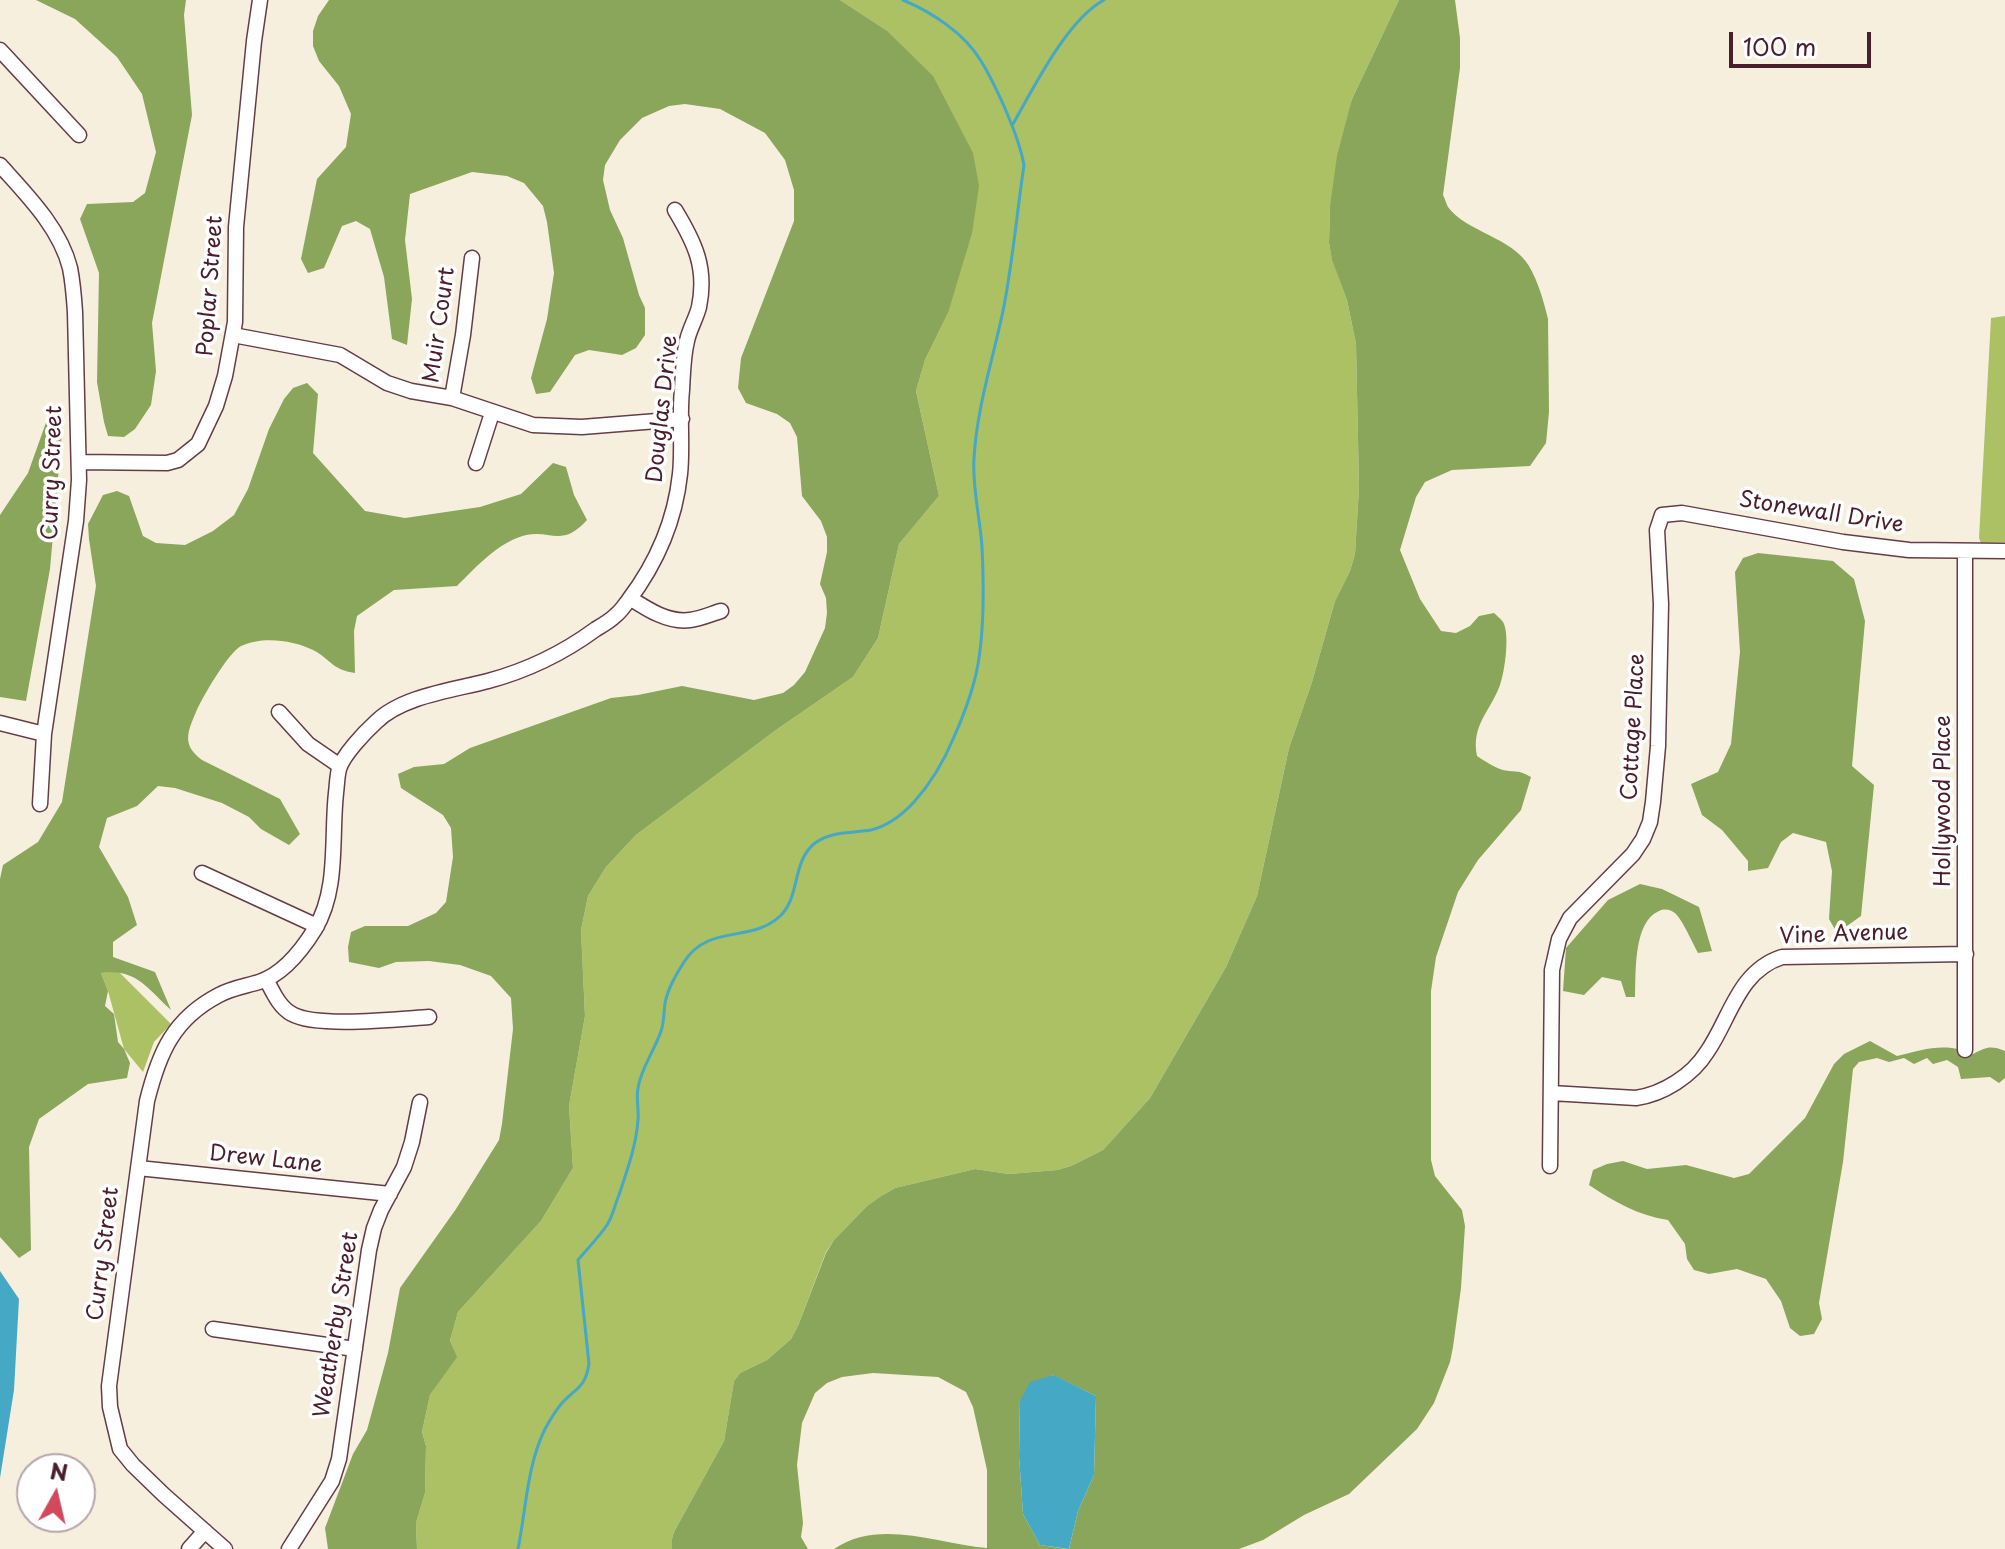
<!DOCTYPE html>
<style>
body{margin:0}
#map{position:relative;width:2005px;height:1549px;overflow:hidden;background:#f7efde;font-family:"Playpen Sans",sans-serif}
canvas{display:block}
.north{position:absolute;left:16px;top:1453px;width:80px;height:80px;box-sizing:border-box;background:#fff;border:2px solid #b7a5aa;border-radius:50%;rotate:8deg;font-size:22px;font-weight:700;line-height:32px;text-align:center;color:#4a1f2b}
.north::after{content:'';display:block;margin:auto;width:28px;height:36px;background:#d1495b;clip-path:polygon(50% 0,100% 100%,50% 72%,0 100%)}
.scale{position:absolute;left:1729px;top:32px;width:142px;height:36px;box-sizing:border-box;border:4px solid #4a1f2b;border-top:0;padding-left:10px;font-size:24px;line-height:28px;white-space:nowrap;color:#4a1f2b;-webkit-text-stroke:6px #fff;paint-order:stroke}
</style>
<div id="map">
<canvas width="2005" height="1549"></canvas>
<div class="north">N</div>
<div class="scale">100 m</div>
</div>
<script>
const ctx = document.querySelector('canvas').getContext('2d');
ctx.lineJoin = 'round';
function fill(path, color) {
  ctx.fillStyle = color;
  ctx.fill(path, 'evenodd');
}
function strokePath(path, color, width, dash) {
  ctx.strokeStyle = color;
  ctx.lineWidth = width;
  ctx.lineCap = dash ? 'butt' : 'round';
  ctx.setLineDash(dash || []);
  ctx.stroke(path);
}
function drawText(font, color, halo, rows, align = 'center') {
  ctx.font = font + ' "Playpen Sans",sans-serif';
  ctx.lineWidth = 7;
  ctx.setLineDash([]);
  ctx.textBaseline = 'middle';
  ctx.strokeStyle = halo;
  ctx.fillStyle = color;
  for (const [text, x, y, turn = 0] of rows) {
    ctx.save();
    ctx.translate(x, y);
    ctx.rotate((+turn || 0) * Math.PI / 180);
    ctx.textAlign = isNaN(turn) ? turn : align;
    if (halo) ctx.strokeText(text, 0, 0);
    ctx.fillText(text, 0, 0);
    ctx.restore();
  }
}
fill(new Path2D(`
 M840,0h559l-47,99 -22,107 -1,37 3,16 15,41 9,44 3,144 -4,66 -5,17 -15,30 -23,81 -23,66 -32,148 -31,71 -76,131 -47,52 -32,16 -14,4 -48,4 -34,-5 -80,19 -14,8 -14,10 -33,34 -8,12 -28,74 -7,13 -24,21 -27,13 -6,8 -10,60 -50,91 -2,7v10h-255l-1,-26 9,-30 1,-47 -4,-14 8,-37 26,-38 -6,-16 8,-29 83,-91 32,-53 -4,-62 16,-90 -4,-86 7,-34 18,-29 30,-32 140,-105 77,-53 25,-39 21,-94 40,-48 -23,-105 9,-31 23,-47 -62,-283z
 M2005,316v226l-24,1 -2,-5 12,-220z
 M118,971l53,53 -17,18 -11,30 -19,-23 -16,-58 -7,-18z`), '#acc064');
fill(new Path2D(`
 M36,0h150l-2,15 8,100 -40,208 4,48 -5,34 -16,24 -11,8 -16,-1 -4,-14 -7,-40 2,-109 -19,-54 7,-15 46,-2 12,-9 11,-41 -14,-58 -25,-37 -42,-38z
 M329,0h511l46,30 47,46 40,77 6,33 -7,47 -24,80 -23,47 -9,31 23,105 -40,48 -21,94 -25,39 -77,53 -140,105 -30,32 -18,29 -7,34 4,86 -16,90 4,62 -32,53 -83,91 -8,29 7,16 -27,38 -8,37 4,14 -1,47 -9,30 1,26h-89l-3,-21 28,-74 14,-24 21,-77 12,-65 56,-79 43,-69 3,-16 11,-95 -2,-31 -20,-22 -31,-11 -31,-4 -33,1 -17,6 -30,-6 -1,-15 3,-15 14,-6h43l28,-13 10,-11 7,-45 -2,-29 -8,-13 -42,-27 -3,-14 16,-7 30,-3 26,-16 141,-50 27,-3 44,-9 72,14 29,-7 11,-8 11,-13 20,-44 2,-15 -1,-15 -6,-14 7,-32v-15l-6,-16 -19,-25 -5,-59 -7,-14 -13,-9 -31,-11 -8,-15 3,-30 53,-137v-31l-9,-30 -20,-27 -45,-24 -35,-5 -16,2 -27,12 -22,22 -15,25 -2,15 7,30 13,28 16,57 6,13v27l-9,13 -14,7 -33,-5 -14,5 -25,37 -14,2 -5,-16 16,-59 7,-46 -7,-51 -4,-16 -19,-23 -17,-7 -35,-4 -62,22 -5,46 7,59 -5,46 -15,-6 -8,-62 -14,-48 -14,-8 -14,5 -18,42 -16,5 -7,-14 16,-80 29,-32 5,-33 -12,-28 -20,-25 -6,-15v-15l5,-15z
 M1399,0h56l5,38v30l-17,127c2,4 3,8 5,12 17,24 65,31 81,59 9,15 15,36 19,53l1,93 -3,31 -16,23 -78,4 -27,12 -9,15 -16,53 20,49 21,32 15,2 14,-7 9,-10 15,-3c3,3 6,5 9,9 7,12 2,49 -3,63 -10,27 -29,40 -23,71 8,5 16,11 26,14 14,3 14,-1 28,7l-10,33 -43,50 -20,32 -22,65 -5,34v169l4,16 27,34 3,16 -4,62 -8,59 -3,15 -16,41 -17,26 -68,65 -45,21 -41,25 -24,9h-170l9,-38 16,-36 2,-79 -43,-21 -33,26 -1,55 4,58 17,31 28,4h-234c45,-31 104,-5 153,-1v-78l-14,-63 -7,-15 -28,-15 -65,-4 -31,4 -15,6 -12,10 -13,30 -5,42 6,58 -2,14 7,12h-136v-10l2,-7 50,-91 10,-60 6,-8 27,-13 24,-21 7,-13 28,-73 8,-13 33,-34 14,-10 14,-8 80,-19 34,5 48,-4 14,-4 32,-16 47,-52 76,-131 31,-71 32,-148 23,-66 23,-81 15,-30 5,-17 4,-66 -3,-144 -9,-44 -15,-40 -3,-17 1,-37 7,-50 15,-57z
 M307,383l11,11 -5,59 52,58 40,7 75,-11 41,-13 32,-31 13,4 8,28 13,25c-28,31 -38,5 -70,18 -23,9 -42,30 -60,48l-63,4 -37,26 -3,15 1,42c-23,-3 -23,-13 -42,-23 -20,-10 -51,-14 -72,-4 -13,7 -39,52 -45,66 -9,21 -14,33 6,48l78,39 20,35 -11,11 -28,-16 -12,-12 -27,-14 -47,-15 -17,-2 -21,20 -30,12 -8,29 29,50 9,28 -24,17v15l42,15 16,38c-24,-22 -35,-42 -70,-37l7,18 -3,15 9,8 4,28 6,7 6,14 -3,15 -39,6 -49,35 -10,28 2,103 -12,8 -19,-21v-358l3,-14 35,-23 24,-40 34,-216 -7,-47 -1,-15 15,-29 14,-4 12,5 14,40 13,7 29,2 28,-14 21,-16 14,-26 21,-60 15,-30 9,-11z
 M59,407l4,14 -13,148 -24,132 -26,-4v-182l28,-42 20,-56z
 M1758,553l75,8 21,18 11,42 -13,145 22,19 -13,131 -24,17 -8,-14 3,-48 -6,-29 -33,-9 -12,9 -13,26 -20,3v-10l-26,-31 -20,-15 -11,-31 27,-12 13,-28 9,-92 -5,-80 8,-14z
 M1640,884l22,5 37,18 13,44 -14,2c-6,-11 -14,-30 -22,-39 -4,-4 -11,-6 -17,-3 -26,11 -23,62 -24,86h-9l-5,-16 -19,-4 -18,18 -21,-4 3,-43 42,-48z
 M1870,1041l27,15c28,-7 48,-14 76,-2 13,-7 18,-9 32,-3v27l-6,5 -9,-6 -29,2 -3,-12 -11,-7 -14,4 -6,-6 -13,6 -10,-6 -15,4 -12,-4 -18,4 -6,7 -10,93 -24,141 3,16 -8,15 -14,2 -10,-8 -9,-27 -15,-22 -29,-10 -28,5 -15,-4 -7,-11 -2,-15 -17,-24c-29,-4 -55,-19 -79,-35l4,-15 14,-6 16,-3 24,8 39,-4 48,13 15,-4 56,-56 29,-54 10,-10z`), '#89a65a');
fill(new Path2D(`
 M0,1271l19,28 -5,91 -14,88z
 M1054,1375l42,21 -2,79 -16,36 -9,38 -29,-4 -17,-31 -4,-58 1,-55 10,-19z`), '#45a8c5');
strokePath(new Path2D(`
 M1013,124c21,-37 54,-104 91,-124
 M518,1549c8,-39 9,-84 27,-120 5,-9 11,-19 17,-26 15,-16 23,-15 27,-39l-11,-104c10,-12 21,-23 29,-35 6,-9 8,-21 12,-30 8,-25 17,-48 19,-75 1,-10 -2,-21 0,-32 3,-21 18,-39 24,-60 2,-8 2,-17 3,-25 3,-15 11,-28 19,-41 24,-38 66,-19 95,-45 22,-19 12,-55 36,-74 17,-12 37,-10 56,-13 16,-4 32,-16 43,-28 18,-20 30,-41 40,-65 8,-18 15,-36 20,-55 11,-39 10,-94 8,-135 -2,-30 -10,-59 -8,-89 3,-52 20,-102 30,-152 9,-47 13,-94 20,-141 -4,-21 -12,-40 -20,-59 -7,-15 -14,-31 -23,-45 -16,-27 -49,-49 -78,-61`), '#45a8c5', 3);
const minor = new Path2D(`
 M0,50l79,85
 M0,165c27,30 60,63 70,103 3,15 4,29 5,44l4,168 -3,41 -32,213 -4,70
 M233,335l107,20 47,28 24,8 41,7 81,27 49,2 100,-8
 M452,398l11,-63 9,-77
 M79,462l88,1 11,-3 20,-16 18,-38 9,-30 10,-54 1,-95 18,-186 6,-41
 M476,463l16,-50
 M630,598c17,11 38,25 60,22 10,-1 21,-6 31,-9
 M279,712l29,32 32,22
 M0,723l44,11
 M202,873l115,53
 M266,979c7,13 13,28 26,35 24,14 106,5 137,3
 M1965,1050v-498
 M1551,1093l85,5c27,-4 56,-22 71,-46 23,-33 31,-81 75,-95l184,-3
 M1550,1166l2,-196 7,-31 11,-21 63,-64 10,-15 7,-17 3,-20 5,-56 3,-142 -4,-74 5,-15 20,-2 161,29 66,8 96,1
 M138,1168l252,26
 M213,1329l142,20
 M189,1549l16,-18
 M225,1549l-61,-54 -31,-30 -13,-16 -10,-42 -1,-21 38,-285c12,-48 26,-82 72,-106 13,-7 27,-9 40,-13 25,-8 43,-32 56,-53 24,-40 16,-91 21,-136 1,-8 1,-16 3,-24 4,-14 26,-37 37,-47 26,-26 78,-32 112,-41 41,-11 74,-27 108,-52 7,-4 15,-9 20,-14 5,-4 8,-9 12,-14 28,-37 47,-80 52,-127 3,-28 -1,-56 2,-84 1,-16 1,-33 5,-49 2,-11 9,-22 12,-34 8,-39 -4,-64 -24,-97
 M289,1549l43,-68 7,-22 30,-209 5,-22 7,-18 23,-43 8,-25 8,-40`);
strokePath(minor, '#643e46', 17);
strokePath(minor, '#fff', 14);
drawText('22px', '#4a1f2b', '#fff', [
 ["Poplar Street",211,286,-86],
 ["Muir Court",440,325,-82],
 ["Douglas Drive",663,409,-84],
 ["Curry Street",53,473,-88],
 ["Stonewall Drive",1821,513,9],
 ["Cottage Place",1634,727,-87],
 ["Hollywood Place",1944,801,-90],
 ["Vine Avenue",1844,935,-2],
 ["Drew Lane",266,1160,6],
 ["Curry Street",104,1254,-83],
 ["Weatherby Street",337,1325,-81]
]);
</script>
